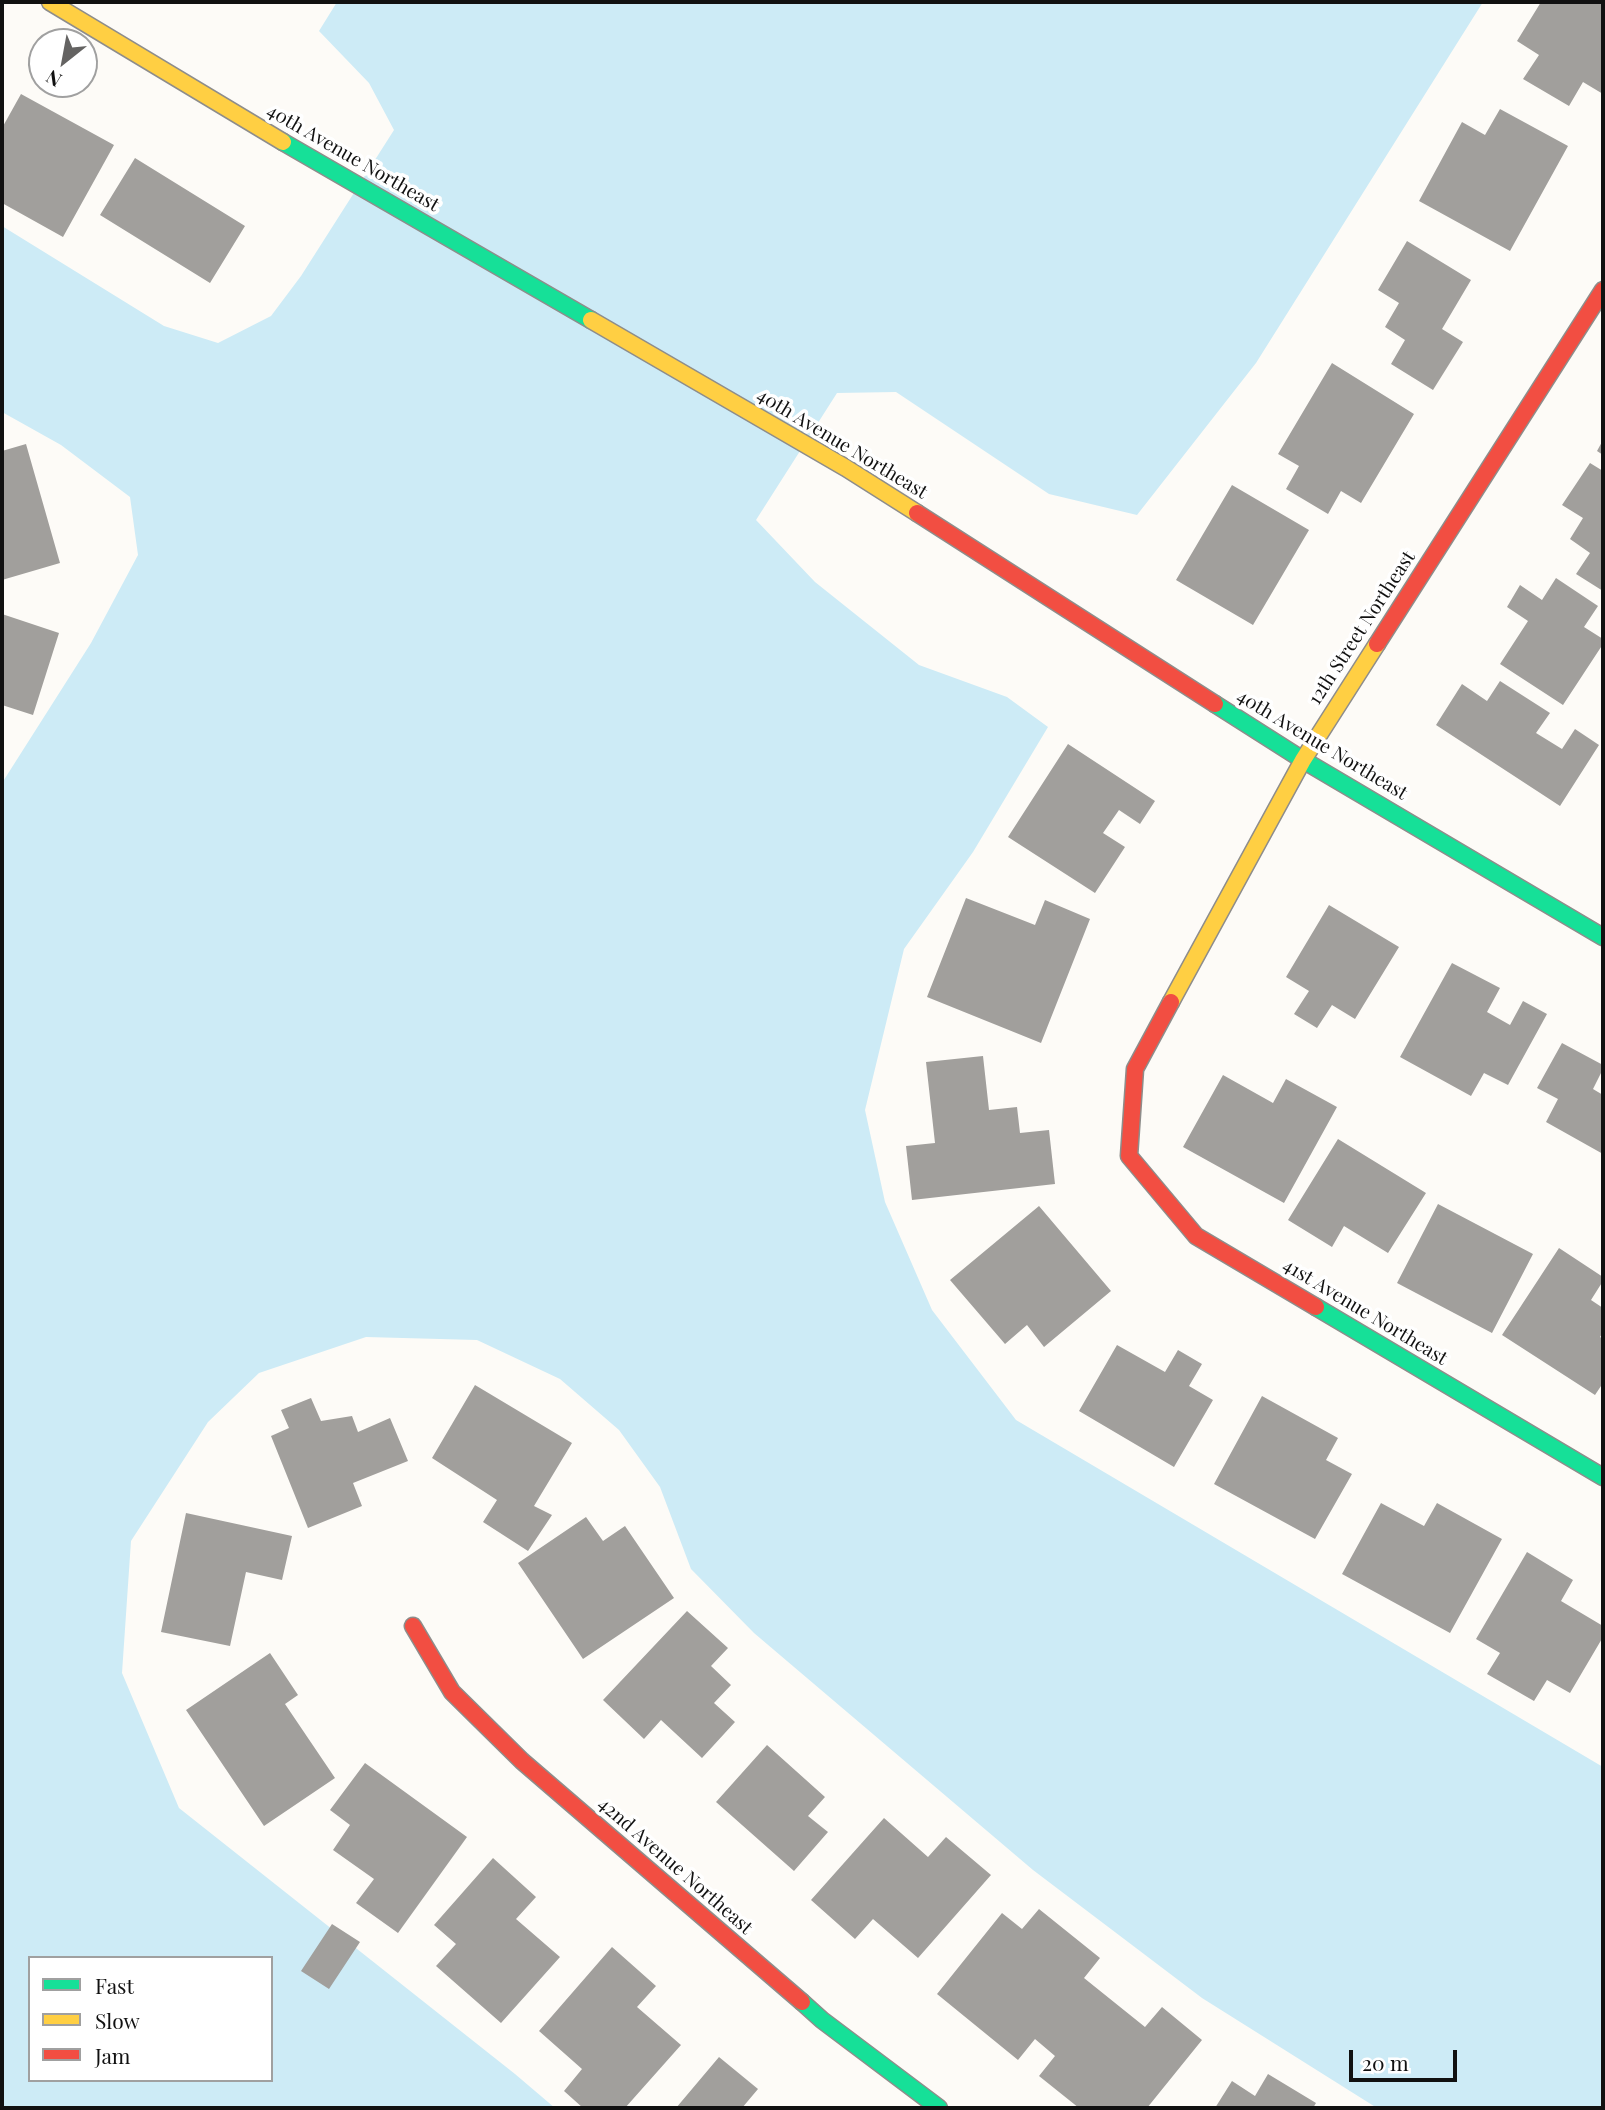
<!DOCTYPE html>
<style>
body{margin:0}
#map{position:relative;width:1605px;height:2110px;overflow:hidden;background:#fdfbf7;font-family:"Playfair Display",serif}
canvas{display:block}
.frame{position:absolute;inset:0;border:4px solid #111;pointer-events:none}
.legend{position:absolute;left:28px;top:1956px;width:245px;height:126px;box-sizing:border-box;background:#fff;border:2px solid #a0a0a0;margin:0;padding:9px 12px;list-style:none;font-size:21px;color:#111}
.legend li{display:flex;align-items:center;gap:14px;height:35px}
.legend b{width:35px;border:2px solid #a0a0a0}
.north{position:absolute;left:28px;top:28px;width:70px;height:70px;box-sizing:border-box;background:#fff;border:2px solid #a0a0a0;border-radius:50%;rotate:211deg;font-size:19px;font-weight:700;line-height:28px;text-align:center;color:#111}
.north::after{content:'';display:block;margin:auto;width:24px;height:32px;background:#646362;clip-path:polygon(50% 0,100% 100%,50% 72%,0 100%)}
.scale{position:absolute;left:1349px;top:2050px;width:108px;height:32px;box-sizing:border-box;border:4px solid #111;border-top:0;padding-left:9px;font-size:21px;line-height:24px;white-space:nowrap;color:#111;-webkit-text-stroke:5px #fff;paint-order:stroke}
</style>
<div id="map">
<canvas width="1605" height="2110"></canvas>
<div class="frame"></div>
<ul class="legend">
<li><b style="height:9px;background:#16e098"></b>Fast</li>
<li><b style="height:9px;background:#ffcf43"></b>Slow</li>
<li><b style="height:9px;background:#f24e42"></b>Jam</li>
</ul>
<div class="north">N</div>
<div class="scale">20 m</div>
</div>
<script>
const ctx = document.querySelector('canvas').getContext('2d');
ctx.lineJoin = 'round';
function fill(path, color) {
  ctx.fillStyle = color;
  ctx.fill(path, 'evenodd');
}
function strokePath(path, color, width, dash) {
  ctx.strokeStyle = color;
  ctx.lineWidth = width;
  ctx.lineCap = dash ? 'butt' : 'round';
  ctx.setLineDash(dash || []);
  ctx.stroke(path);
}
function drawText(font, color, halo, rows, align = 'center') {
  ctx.font = font + ' "Playfair Display",serif';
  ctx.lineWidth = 7;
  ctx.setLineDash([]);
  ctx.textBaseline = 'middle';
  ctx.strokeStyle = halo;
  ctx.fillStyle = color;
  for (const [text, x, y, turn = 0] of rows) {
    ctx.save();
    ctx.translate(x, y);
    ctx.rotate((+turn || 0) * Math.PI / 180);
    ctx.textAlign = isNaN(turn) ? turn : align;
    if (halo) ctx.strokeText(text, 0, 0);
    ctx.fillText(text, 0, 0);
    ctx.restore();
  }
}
fill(new Path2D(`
 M337,2h1146l-227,361 -119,152 -88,-21 -153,-102 -59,1 -81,127 59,62 104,83 88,32 41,30 -75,125 -69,97 -39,161 20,92 47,108 84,110 587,347v341h-226l-175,-110 -169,-128 -279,-237 -63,-64 -31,-82 -41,-57 -59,-51 -83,-39 -111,-3 -107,36 -51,49 -77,119 -9,132 57,135 336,266 40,34h-553v-1325l89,-140 47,-88 -8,-58 -69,-52 -59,-33v-186l162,100 54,17 53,-27 30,-40 93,-146 -25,-47 -50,-52zM30,1958h241v122h-241z`), '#cdebf6');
fill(new Path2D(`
 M1541,2h62v92l-20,-12 -14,24 -46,-27 16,-24 -22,-14z
 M21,94l93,51 -51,92 -61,-34v-75z
 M1500,109l68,37 -58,105 -91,-50 43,-79 23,13z
 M135,158l110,68 -35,57 -110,-68z
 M1407,241l64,39 -29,49 21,13 -30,48 -42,-26 14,-24 -20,-13 14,-24 -21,-13z
 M1332,363l82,51 -53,89 -20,-12 -13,23 -42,-25 13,-23 -21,-12z
 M1603,440v15l-6,-4z
 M26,444l34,119 -58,17v-129z
 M1590,463l13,8v120l-27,-17 14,-21 -20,-14 13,-21 -21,-13z
 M1232,485l77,45 -56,95 -77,-45z
 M1556,578l42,28 -14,21 19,12v5l-40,61 -63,-41 28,-43 -21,-14 13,-22 22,15z
 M2,614l57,19 -26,82 -31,-10z
 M1500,681l50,32 -14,20 26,16 13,-20 24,16 -39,61 -124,-81 26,-41 25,17z
 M1068,744l87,57 -15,23 -21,-14 -16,23 22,14 -30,46 -87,-56z
 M966,898l69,27 10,-25 45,19 -49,124 -114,-46z
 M1329,905l70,42 -44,72 -23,-14 -15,23 -23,-14 15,-23 -23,-14z
 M1452,963l48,25 -13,24 23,13 13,-24 24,13 -39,71 -24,-12 -13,23 -71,-39z
 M1562,1043l41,22v4l-10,20 10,6v59l-57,-32 12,-23 -21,-11z
 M983,1056l6,54 28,-3 3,26 29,-3 6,54 -143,16 -6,-54 29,-3 -9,-81z
 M1223,1075l50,28 13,-24 51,28 -53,96 -101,-56z
 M1338,1139l88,54 -38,60 -44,-27 -12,21 -44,-27z
 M1438,1204l95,50 -41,79 -95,-50z
 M1039,1206l72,85 -67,56 -17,-22 -22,19 -55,-64z
 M1559,1248l44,29v4l-12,19 12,8v24l-3,5 3,2v44l-8,12 -93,-60z
 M1117,1345l48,27 13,-22 24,14 -13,22 24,14 -39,67 -95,-56z
 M475,1385l97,58 -38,63 18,9 -24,36 -45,-29 14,-22 -65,-42z
 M1262,1396l76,42 -12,22 26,14 -37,65 -101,-55z
 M311,1398l10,23 31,-5 6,16 32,-14 18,43 -55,22 9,23 -54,22 -37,-92 18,-8 -8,-18z
 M1381,1503l43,23 13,-23 65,36 -52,94 -108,-59z
 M186,1513l106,23 -10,44 -36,-8 -16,74 -69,-14z
 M586,1517l17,24 22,-15 49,72 -91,61 -65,-96z
 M1527,1552l46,28 -12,21 42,25v11l-33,56 -23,-13 -13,21 -47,-27 13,-21 -24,-14z
 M687,1611l41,37 -17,18 20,19 -17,18 21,19 -33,36 -41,-38 -17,19 -41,-39z
 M270,1653l28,42 -13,9 50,74 -71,48 -78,-116z
 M767,1745l58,52 -17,19 20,16 -34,39 -78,-69z
 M365,1763l102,74 -69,96 -42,-30 18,-24 -41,-29 17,-25 -20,-15z
 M884,1818l44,39 18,-20 45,38 -73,83 -45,-39 -18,20 -44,-39z
 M493,1858l43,39 -20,22 44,38 -59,66 -65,-57 20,-22 -22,-19z
 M1039,1909l61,49 -16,20 61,49 17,-20 40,33 -55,68h-68l-40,-32 16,-20 -20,-17 -17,21 -81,-66 65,-81 20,16z
 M332,1924l28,18 -31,47 -28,-18z
 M612,1947l44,39 -19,21 44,38 -56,63h-42l-19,-17 18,-22 -43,-38z
 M719,2057l39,32 -16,19h-66z
 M1268,2074l48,29 -3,5h-98l17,-27 23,15z`), '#a19f9c');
const fast = new Path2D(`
 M283,142l308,178
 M1215,704l88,56 300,177
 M1316,1307l287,170
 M802,2002l20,18 117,88`);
const slow = new Path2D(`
 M50,2l233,140
 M591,320l255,148 71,45
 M1171,1002l132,-242 74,-116`);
const jam = new Path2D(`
 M917,513l298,191
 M1377,644l226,-354
 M1171,1002l-36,67 -6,87 67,80 120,71
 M413,1626l39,66 70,69 280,241`);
strokePath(fast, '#8e8d8b', 19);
strokePath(slow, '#8e8d8b', 19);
strokePath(jam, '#8e8d8b', 19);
strokePath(fast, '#16e098', 16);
strokePath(slow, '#ffcf43', 16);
strokePath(jam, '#f24e42', 16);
drawText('19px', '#111', '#fff', [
 ["40th Avenue Northeast",353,158,30],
 ["40th Avenue Northeast",842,444,31],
 ["12th Street Northeast",1362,628,-57],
 ["40th Avenue Northeast",1322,745,31],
 ["41st Avenue Northeast",1365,1312,31],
 ["42nd Avenue Northeast",675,1866,41]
]);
</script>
